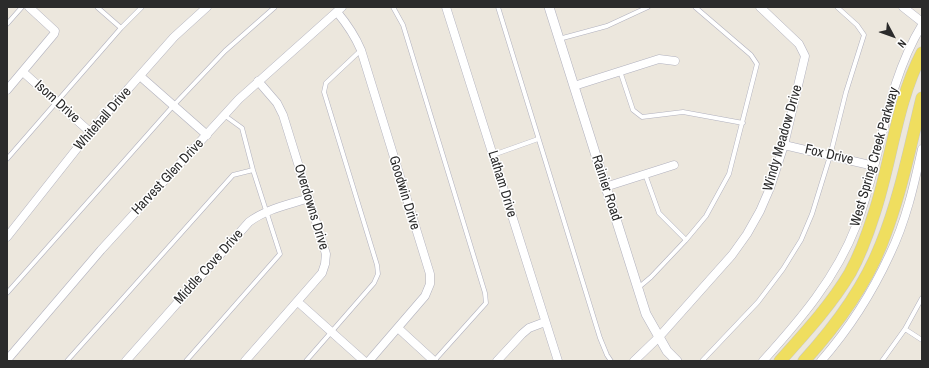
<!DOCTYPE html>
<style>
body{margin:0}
#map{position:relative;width:929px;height:368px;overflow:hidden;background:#ece7dd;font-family:"Archivo Narrow",sans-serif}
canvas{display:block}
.frame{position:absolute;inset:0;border:8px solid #2b2b2b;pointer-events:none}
.north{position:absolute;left:873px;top:16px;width:40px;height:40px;-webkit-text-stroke:3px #fff;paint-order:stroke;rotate:131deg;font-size:11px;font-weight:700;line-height:16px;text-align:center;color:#2b2b2b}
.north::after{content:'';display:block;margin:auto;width:14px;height:18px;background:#2b2b2b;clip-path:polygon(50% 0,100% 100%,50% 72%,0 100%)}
</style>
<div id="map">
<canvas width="929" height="368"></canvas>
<div class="frame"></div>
<div class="north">N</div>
</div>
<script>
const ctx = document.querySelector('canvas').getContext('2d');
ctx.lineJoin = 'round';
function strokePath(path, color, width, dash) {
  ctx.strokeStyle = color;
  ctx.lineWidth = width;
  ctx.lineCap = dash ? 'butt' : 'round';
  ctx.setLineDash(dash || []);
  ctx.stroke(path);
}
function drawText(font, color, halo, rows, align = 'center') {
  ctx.font = font + ' "Archivo Narrow",sans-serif';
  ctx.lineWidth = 3;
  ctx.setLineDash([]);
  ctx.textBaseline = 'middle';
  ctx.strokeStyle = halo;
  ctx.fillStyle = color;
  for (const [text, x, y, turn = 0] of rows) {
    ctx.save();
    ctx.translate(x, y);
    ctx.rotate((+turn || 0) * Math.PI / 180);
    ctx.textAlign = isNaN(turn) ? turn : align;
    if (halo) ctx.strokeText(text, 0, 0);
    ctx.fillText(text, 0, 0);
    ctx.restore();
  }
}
const service = new Path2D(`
 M97,7l24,21
 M393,7l10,18 82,268 1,10 -52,58
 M498,7l102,331 7,17 4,6
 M7,24l15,-17
 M559,39l48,-13 41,-19
 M620,71l13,39 9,7 41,-5 60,11
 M493,155l45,-16
 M7,159l114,-131 21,-21
 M645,174l14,39 27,27
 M638,288l13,-11 35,-37 20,-24 23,-42 28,-110 -6,-9 -56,-48
 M7,293l166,-187 52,-55 50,-44
 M905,329l17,-31
 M67,361l166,-186 20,-5
 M186,361l94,-107 -27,-84 -11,-42 -18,-13
 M306,361l68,-78 4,-9 -1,-9 -53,-173 2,-9 34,-32
 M702,361l56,-59 25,-33 18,-29 11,-26 18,-58 16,-64 18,-57 -7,-10 -20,-18
 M882,361l23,-32 17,11`);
const minor = new Path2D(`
 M446,7l112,354
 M903,7l19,15
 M337,12c10,12 18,24 24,38l69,224v10l-5,12 -56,65
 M23,72l67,60
 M140,76l67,59
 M574,86l85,-27 16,2
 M7,90l47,-56 1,-3 -26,-24
 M784,145l90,21
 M605,187l69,-22
 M7,237l83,-105 84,-95 33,-30
 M298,302l66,59
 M398,328l36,33
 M7,360l94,-110 138,-151 103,-92
 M126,361l123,-139c17,-13 39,-17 60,-24
 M245,361l77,-88 3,-9 1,-10 -43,-139 -6,-12 -19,-22
 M497,361l25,-27 7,-6 16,-6
 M634,361l25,-24 73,-82 15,-21 13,-23 10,-23 14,-43 21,-89 -6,-12 -39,-37
 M763,361c37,-41 73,-83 93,-135 26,-66 28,-139 66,-201
 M821,361c28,-32 51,-68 69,-107 16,-33 24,-69 32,-105`);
const tertiary = new Path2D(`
 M549,7l97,307 21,37 10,10`);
const primary = new Path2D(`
 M780,361c25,-28 51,-56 70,-88 10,-18 18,-40 24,-59 18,-54 22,-111 48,-161
 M804,361c31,-34 60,-73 77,-116 19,-47 29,-98 41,-147`);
strokePath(service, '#b1b1be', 5);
strokePath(minor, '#b1b1be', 9);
strokePath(tertiary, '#b1b1be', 10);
strokePath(primary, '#c8c8c8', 13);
strokePath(service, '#fff', 4);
strokePath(minor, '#fff', 8);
strokePath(tertiary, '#fff', 9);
strokePath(primary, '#efde5f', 12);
drawText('14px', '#2b2b2b', '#fff', [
 ["Isom Drive",57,102,42],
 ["Whitehall Drive",103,119,-49],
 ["Windy Meadow Drive",783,138,-74],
 ["Fox Drive",829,155,13],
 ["West Spring Creek Parkway",875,157,-74],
 ["Harvest Glen Drive",168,177,-47],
 ["Latham Drive",502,184,73],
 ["Rainier Road",606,188,72],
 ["Goodwin Drive",404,193,73],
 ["Overdowns Drive",311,207,73],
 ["Middle Cove Drive",209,267,-48]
]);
</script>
